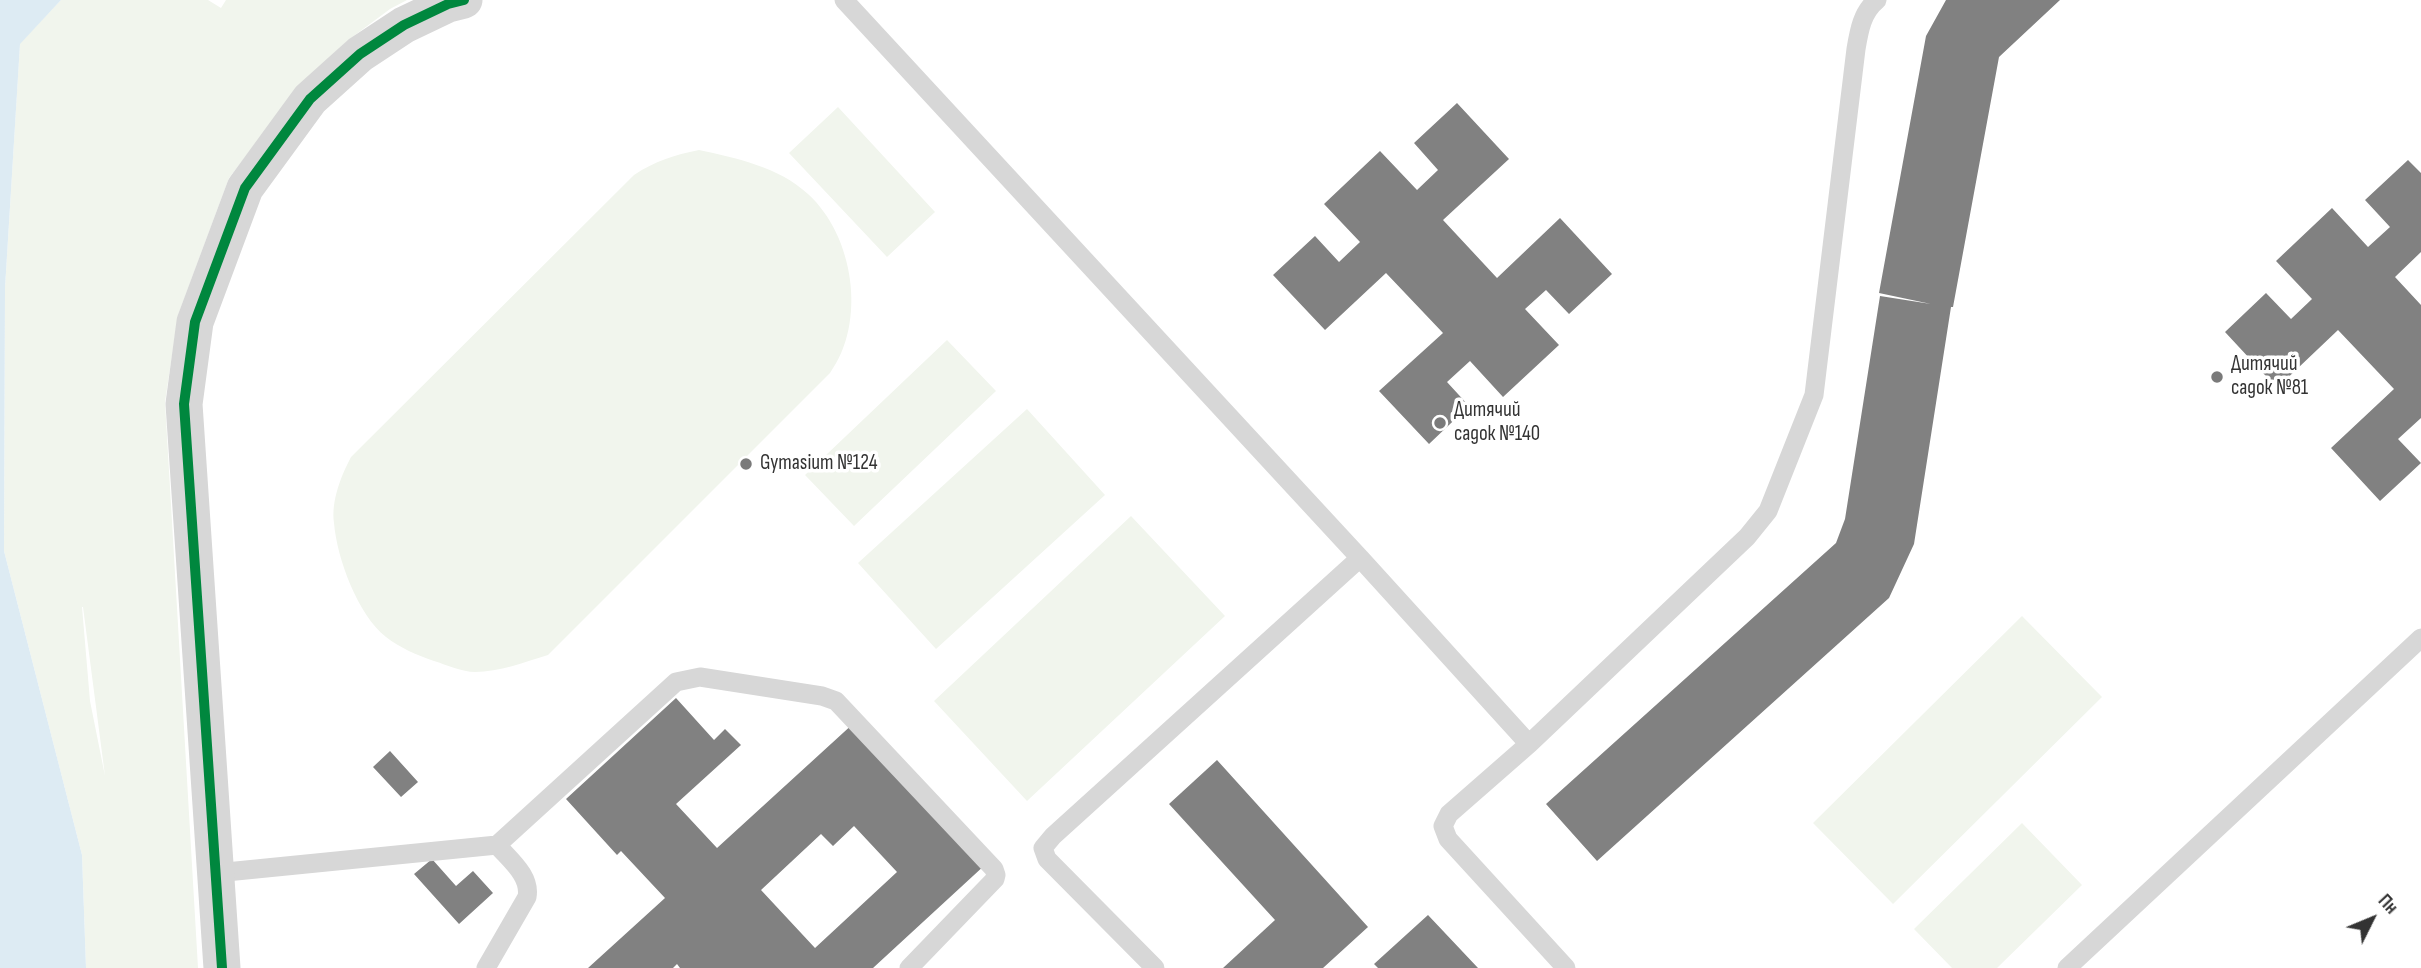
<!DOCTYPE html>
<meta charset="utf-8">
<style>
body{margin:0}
#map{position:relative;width:2421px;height:968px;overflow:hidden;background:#fff;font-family:"Sofia Sans Condensed",sans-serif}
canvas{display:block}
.north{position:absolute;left:2337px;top:884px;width:70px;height:70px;-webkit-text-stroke:5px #fff;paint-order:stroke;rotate:47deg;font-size:19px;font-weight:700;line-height:28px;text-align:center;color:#333}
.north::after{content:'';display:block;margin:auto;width:24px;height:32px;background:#333;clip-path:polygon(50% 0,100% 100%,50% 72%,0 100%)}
</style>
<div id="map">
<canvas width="2421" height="968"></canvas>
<div class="north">Пн</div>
</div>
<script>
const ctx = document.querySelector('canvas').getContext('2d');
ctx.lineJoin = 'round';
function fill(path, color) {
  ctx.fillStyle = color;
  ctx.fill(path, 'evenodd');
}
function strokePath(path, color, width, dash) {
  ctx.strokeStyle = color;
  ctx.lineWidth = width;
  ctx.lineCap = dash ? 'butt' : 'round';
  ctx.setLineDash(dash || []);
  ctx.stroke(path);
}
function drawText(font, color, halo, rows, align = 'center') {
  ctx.font = font + ' "Sofia Sans Condensed",sans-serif';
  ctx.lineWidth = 7;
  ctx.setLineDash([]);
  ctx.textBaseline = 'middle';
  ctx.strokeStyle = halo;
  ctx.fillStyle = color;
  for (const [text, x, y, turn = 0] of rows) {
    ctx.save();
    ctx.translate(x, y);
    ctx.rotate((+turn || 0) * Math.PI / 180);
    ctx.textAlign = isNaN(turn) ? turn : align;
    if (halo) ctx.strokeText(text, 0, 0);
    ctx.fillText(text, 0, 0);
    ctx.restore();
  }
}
fill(new Path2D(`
 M61,0h147l13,8 5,-8h181l-17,9 -43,32 -49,47 -69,90 -51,137 -13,87 33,566h-112l-4,-113 -78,-304 1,-263 15,-245zM82,607h1l22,169 -15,-75z
 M838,107l97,105 -48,45 -98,-104z
 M699,150c37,8 80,17 109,44 46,42 59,128 22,179l-282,282c-23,7 -49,17 -73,17 -13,0 -28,-7 -41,-11 -17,-6 -34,-13 -48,-24 -28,-22 -49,-78 -52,-114 -3,-22 7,-47 17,-66l283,-282c21,-14 40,-20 65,-25z
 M947,340l49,51 -142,135 -49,-51z
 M1027,409l78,86 -169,154 -78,-86z
 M1131,516l94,100 -198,185 -93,-100z
 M2022,616l80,81 -209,207 -80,-81z
 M2022,823l60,62 -85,83h-45l-38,-39z`), '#f1f5ed');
fill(new Path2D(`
 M0,0h61l-41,44 -15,244 -1,263 78,304 4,113h-86z`), '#ddebf3');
fill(new Path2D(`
 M1946,0h114l-61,57 -46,250h-2l-37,237 -25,54 -292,263 -51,-57 290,-261 9,-24 35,-223 51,8 -52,-11 47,-257z
 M1457,103l52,56 -66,61 54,58 63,-60 52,56 -43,40 -23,-24 -21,19 34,36 -56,52 -33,-36 -23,21 22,24 -40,38 -50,-53 64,-58 -57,-60 -61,57 -52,-55 42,-39 24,26 21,-20 -36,-38 56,-53 37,39 21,-20 -24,-27z
 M2408,160l13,13v79l-26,25 26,28v113l-23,21 23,24 -41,38 -49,-53 63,-59 -56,-59 -61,58 -52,-56 41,-39 25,26 21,-20 -36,-38 56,-53 36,39 22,-20 -25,-27z
 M676,698l38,42 11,-11 16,16 -65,59 41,44 138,-126 131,142 -113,104h-193l-3,-4 -4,4h-85l77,-70 -44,-47 -4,4 -51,-56zM854,826l43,46 -82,76 -54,-58 60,-56 12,12z
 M390,751l28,31 -17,15 -28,-30z
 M1217,760l151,167 -45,41h-100l52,-48 -106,-116z
 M432,859l24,27 17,-15 20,22 -34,31 -45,-50z
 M1428,915l50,53h-100l-4,-4z`), '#818181');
strokePath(new Path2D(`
 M844,0l516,558 -307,278 -10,12 4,11 108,109
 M1360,558l169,186 -80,70 -6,12 5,13 118,129
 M1529,744l218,-207 21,-26 46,-116 42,-346c3,-18 6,-37 21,-49
 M216,873l281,-28 179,-163 24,-5 122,19 14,5 158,168 2,6 -1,4 -86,89
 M486,968l41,-71c4,-21 -17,-37 -30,-52
 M2067,968l354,-330`), '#d7d7d7', 19);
strokePath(new Path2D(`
 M222,968l-38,-564 11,-82 50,-134 65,-89 50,-45 44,-29 44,-21 16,-4`), '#d7d7d7', 37);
strokePath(new Path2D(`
 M222,968l-38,-564 11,-82 50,-134 65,-89 50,-45 44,-29 44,-21 16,-4`), '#00873e', 10);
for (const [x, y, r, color] of [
 [2217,377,7,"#7a7a7a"],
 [1440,423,7,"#7a7a7a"],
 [746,464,7,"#7a7a7a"]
]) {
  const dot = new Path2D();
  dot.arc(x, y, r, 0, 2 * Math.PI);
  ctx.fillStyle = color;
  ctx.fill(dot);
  strokePath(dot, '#fff', 2.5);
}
drawText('21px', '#333', '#fff', [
 ["Дитячий",2231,365],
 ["садок №81",2231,389],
 ["Дитячий",1454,411],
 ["садок №140",1454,435],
 ["Gymasium №124",760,464]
], 'left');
</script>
